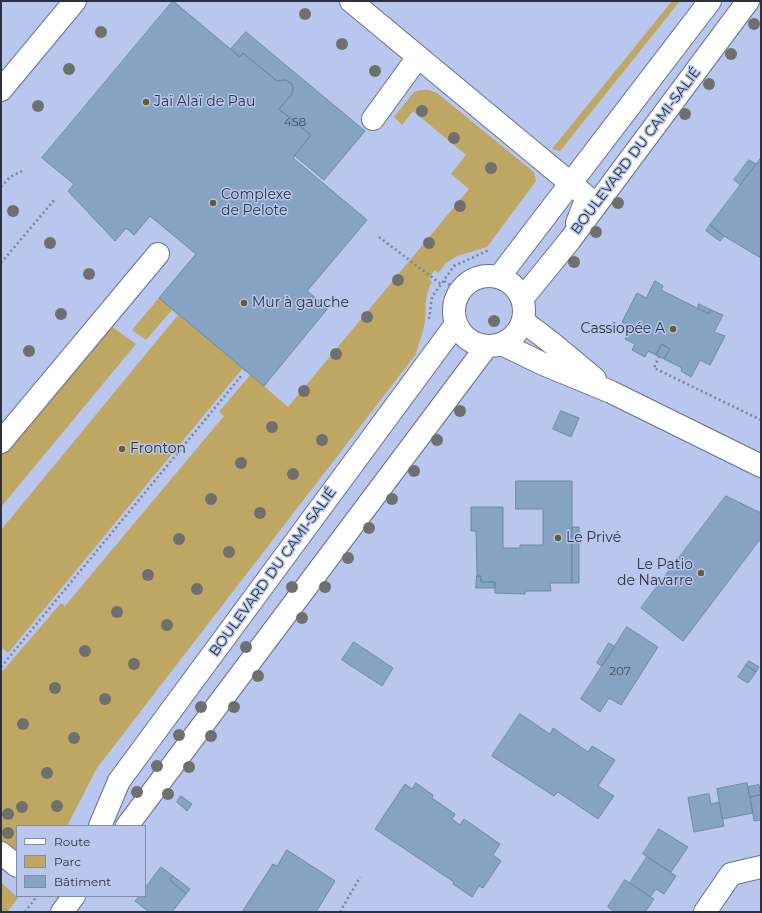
<!DOCTYPE html>
<meta charset="utf-8">
<style>
body{margin:0}
#map{position:relative;width:762px;height:913px;overflow:hidden;background:#b9c6ed;font-family:Montserrat,sans-serif}
canvas{display:block}
.frame{position:absolute;inset:0;border:2px solid #2c3140;pointer-events:none}
.legend{position:absolute;left:16px;top:825px;width:130px;height:72px;box-sizing:border-box;background:#b9c6ed;border:1px solid #818aa8;margin:0;padding:5px 7px;list-style:none;font-size:12px;color:#2c3140}
.legend li{display:flex;align-items:center;gap:8px;height:20px}
.legend b{width:20px;border:1px solid #818aa8}
</style>
<div id="map">
<canvas width="762" height="913"></canvas>
<div class="frame"></div>
<ul class="legend">
<li><b style="height:5px;background:#fff"></b>Route</li>
<li><b style="height:11px;background:#bea763"></b>Parc</li>
<li><b style="height:11px;background:#86a3c3"></b>Bâtiment</li>
</ul>
</div>
<script>
const ctx = document.querySelector('canvas').getContext('2d');
ctx.lineJoin = 'round';
function fill(path, color) {
  ctx.fillStyle = color;
  ctx.fill(path, 'evenodd');
}
function strokePath(path, color, width, dash) {
  ctx.strokeStyle = color;
  ctx.lineWidth = width;
  ctx.lineCap = dash ? 'butt' : 'round';
  ctx.setLineDash(dash || []);
  ctx.stroke(path);
}
function drawText(font, color, halo, rows, align = 'center') {
  ctx.font = font + ' Montserrat,sans-serif';
  ctx.lineWidth = 3;
  ctx.setLineDash([]);
  ctx.textBaseline = 'middle';
  ctx.strokeStyle = halo;
  ctx.fillStyle = color;
  for (const [text, x, y, turn = 0] of rows) {
    ctx.save();
    ctx.translate(x, y);
    ctx.rotate((+turn || 0) * Math.PI / 180);
    ctx.textAlign = isNaN(turn) ? turn : align;
    if (halo) ctx.strokeText(text, 0, 0);
    ctx.fillText(text, 0, 0);
    ctx.restore();
  }
}
fill(new Path2D(`
 M672,1h8l-120,150 -8,-2z
 M421,90h8l8,3 97,79 2,9 -49,66 -30,9 -11,7 -8,10 -3,-3 -6,8 3,4c-10,18 -4,27 -8,45 -2,9 -6,18 -8,27l-319,414 -30,58h-50v31l-16,-14v-170l60,-70 4,3 159,-190 -5,-4 31,-37 -8,-6 -234,284 -7,-6v-117l177,-215 -6,-5 -26,30 -14,-10 151,-180 84,70 -60,71 21,17 -64,78 24,21 181,-218 -18,-15 15,-19 -53,-44 -11,14 -8,-8 20,-25z
 M108,324l28,20 -135,163v-56z
 M1,882l17,16 -11,14h-6z`), '#bea763');
const building = new Path2D(`
 M173,1l67,56 3,-4 34,28 8,-1 6,3 2,4 -1,7 -13,15 32,26 -18,23 74,62 -60,71 21,17 -64,78 -105,-88 37,-44 -46,-38 -16,19 -8,-7 -11,13 -47,-50 6,-7 -32,-26z
 M246,32l119,99 -41,49 -30,-25 17,-20 -32,-26 13,-15 1,-7 -2,-4 -6,-3 -8,1 -34,-28 -3,4 -9,-8z
 M761,158v100l-37,-22 -14,-11z
 M749,160l7,4 -16,21 -6,-5z
 M710,225l14,11 -4,5 -14,-10z
 M655,281l8,5 -2,4 48,24 2,-4 12,5 -9,17 11,4 -15,29 -10,-5 -9,17 -10,-6 1,-3 -18,-9 6,-10 -8,-5 -6,11 -8,-4 -3,6 -13,-7 3,-6 -10,-5 6,-13 -9,-4 15,-29 9,5z
 M699,304l12,6 -2,4 -11,-6z
 M662,344l8,5 -6,10 -8,-4z
 M561,411l18,7 -8,19 -18,-8z
 M516,481h56v102h-22l1,8h-26v3l-30,-1v-11h-14v-6h-4l-1,-45h-5v-24h32v41h17v-3h23v-36h-27z
 M726,496l35,17v25l-78,103 -42,-33z
 M572,527h7v56h-7z
 M477,576h4v6h14v6h-19z
 M627,627l31,20 -37,58 -12,-7 -9,14 -19,-13z
 M354,642l39,26 -11,18 -40,-26z
 M609,643l6,4 -13,19 -5,-3z
 M749,661l10,6 -3,5 -10,-7z
 M746,665l10,7 -8,11 -10,-6z
 M520,714l30,20 3,-6 35,24 4,-6 23,14 -17,26 16,10 -16,23 -40,-27 -4,4 -62,-40z
 M416,783l17,12 -1,3 23,16 -3,5 8,6 4,-6 36,25 -7,11 8,6 -18,27 -4,-2 -7,11 -19,-13 1,-2 -79,-53 30,-45 7,5z
 M747,783l6,30 -31,6 -5,-30z
 M759,785l2,10 -11,2 -2,-10z
 M709,794l2,10 8,-2 5,24 -30,6 -6,-34z
 M761,795v25l-7,1 -4,-24z
 M181,796l11,8 -5,7 -10,-9z
 M659,829l29,18 -17,25 -28,-18z
 M287,850l48,31 -19,31h-74l31,-48 4,2z
 M647,857l29,19 -12,18 -8,-5 -6,8 -20,-14z
 M161,867l12,9 -3,4 16,14 -14,18h-23l-14,-11 4,-5h6v-7z
 M173,876l17,13 -4,5 -16,-14z
 M625,880l29,19 -9,13h-30l-7,-5z`);
fill(building, '#86a3c3');
strokePath(building, '#6d89a9', 1);
const minor = new Path2D(`
 M351,1l236,196 -10,26
 M1,90l74,-89
 M373,119l45,-62
 M454 311a35 35 0 1 1 70 0a35 35 0 1 1-70 0Z
 M499,277l211,-276
 M522,299l48,-59 178,-239
 M523,321l30,23 42,35
 M502,344l41,20 68,28 150,74
 M1,442l157,-188
 M100,826l19,-45 337,-457
 M127,826l360,-480
 M1,853l16,13
 M62,912l12,-16
 M705,912l26,-38 30,-7`);
strokePath(minor, '#656f93', 24);
strokePath(new Path2D(`
 M1,187l9,-10 12,-6
 M379,237l62,47
 M1,263l54,-64
 M444,281l16,11
 M429,319l3,-22 22,-31 35,-16
 M659,356l-5,12 107,52
 M1,667l241,-292
 M25,912l12,-16
 M340,912l20,-35`), '#79829e', 2.5, [2, 3]);
strokePath(minor, '#fff', 22);
ctx.fillStyle = '#6f706e';
for (const [x, y] of [
 [305,14],
 [754,24],
 [101,32],
 [342,44],
 [731,54],
 [69,69],
 [375,71],
 [709,84],
 [38,106],
 [422,111],
 [685,114],
 [454,138],
 [491,168],
 [618,203],
 [460,206],
 [13,211],
 [596,232],
 [50,243],
 [429,243],
 [574,262],
 [89,274],
 [398,280],
 [61,314],
 [367,317],
 [494,321],
 [29,351],
 [336,354],
 [304,391],
 [460,411],
 [272,427],
 [322,440],
 [437,440],
 [241,463],
 [414,471],
 [293,474],
 [211,499],
 [392,499],
 [260,513],
 [369,528],
 [179,539],
 [229,552],
 [348,558],
 [148,575],
 [292,587],
 [325,587],
 [197,589],
 [117,612],
 [302,618],
 [167,625],
 [246,647],
 [85,651],
 [134,664],
 [258,676],
 [55,688],
 [105,699],
 [201,707],
 [234,707],
 [23,724],
 [179,735],
 [211,736],
 [74,738],
 [157,766],
 [189,767],
 [47,773],
 [137,792],
 [168,794],
 [57,806],
 [22,807],
 [8,814],
 [8,833]
]) {
  ctx.beginPath();
  ctx.arc(x, y, 6, 0, 2 * Math.PI);
  ctx.fill();
}
for (const [x, y, r, color] of [
 [146,102,4,"#6b5b28"],
 [213,203,4,"#6b5b28"],
 [244,303,4,"#6b5b28"],
 [673,329,4,"#6b5b28"],
 [122,449,4,"#6b5b28"],
 [558,538,4,"#6b5b28"],
 [701,573,4,"#6b5b28"]
]) {
  const dot = new Path2D();
  dot.arc(x, y, r, 0, 2 * Math.PI);
  ctx.fillStyle = color;
  ctx.fill(dot);
  strokePath(dot, '#b9c6ed', 1.5);
}
drawText('12px', '#424e61', null, [
 ["458",295,122],
 ["207",620,671]
]);
drawText('14px', '#2c3140', '#b9c6ed', [
 ["Jaï Alaï de Pau",154,102],
 ["Complexe",221,195],
 ["de Pelote",221,211],
 ["Mur à gauche",252,303],
 ["Cassiopée A",665,329,"right"],
 ["Fronton",130,449],
 ["Le Privé",566,538],
 ["Le Patio",693,565,"right"],
 ["de Navarre",693,581,"right"]
], 'left');
drawText('14px', '#2c3140', '#b9c6ed', [
 ["BOULEVARD DU CAMI-SALIÉ",636,151,-53],
 ["BOULEVARD DU CAMI-SALIÉ",273,572,-54]
]);
</script>
